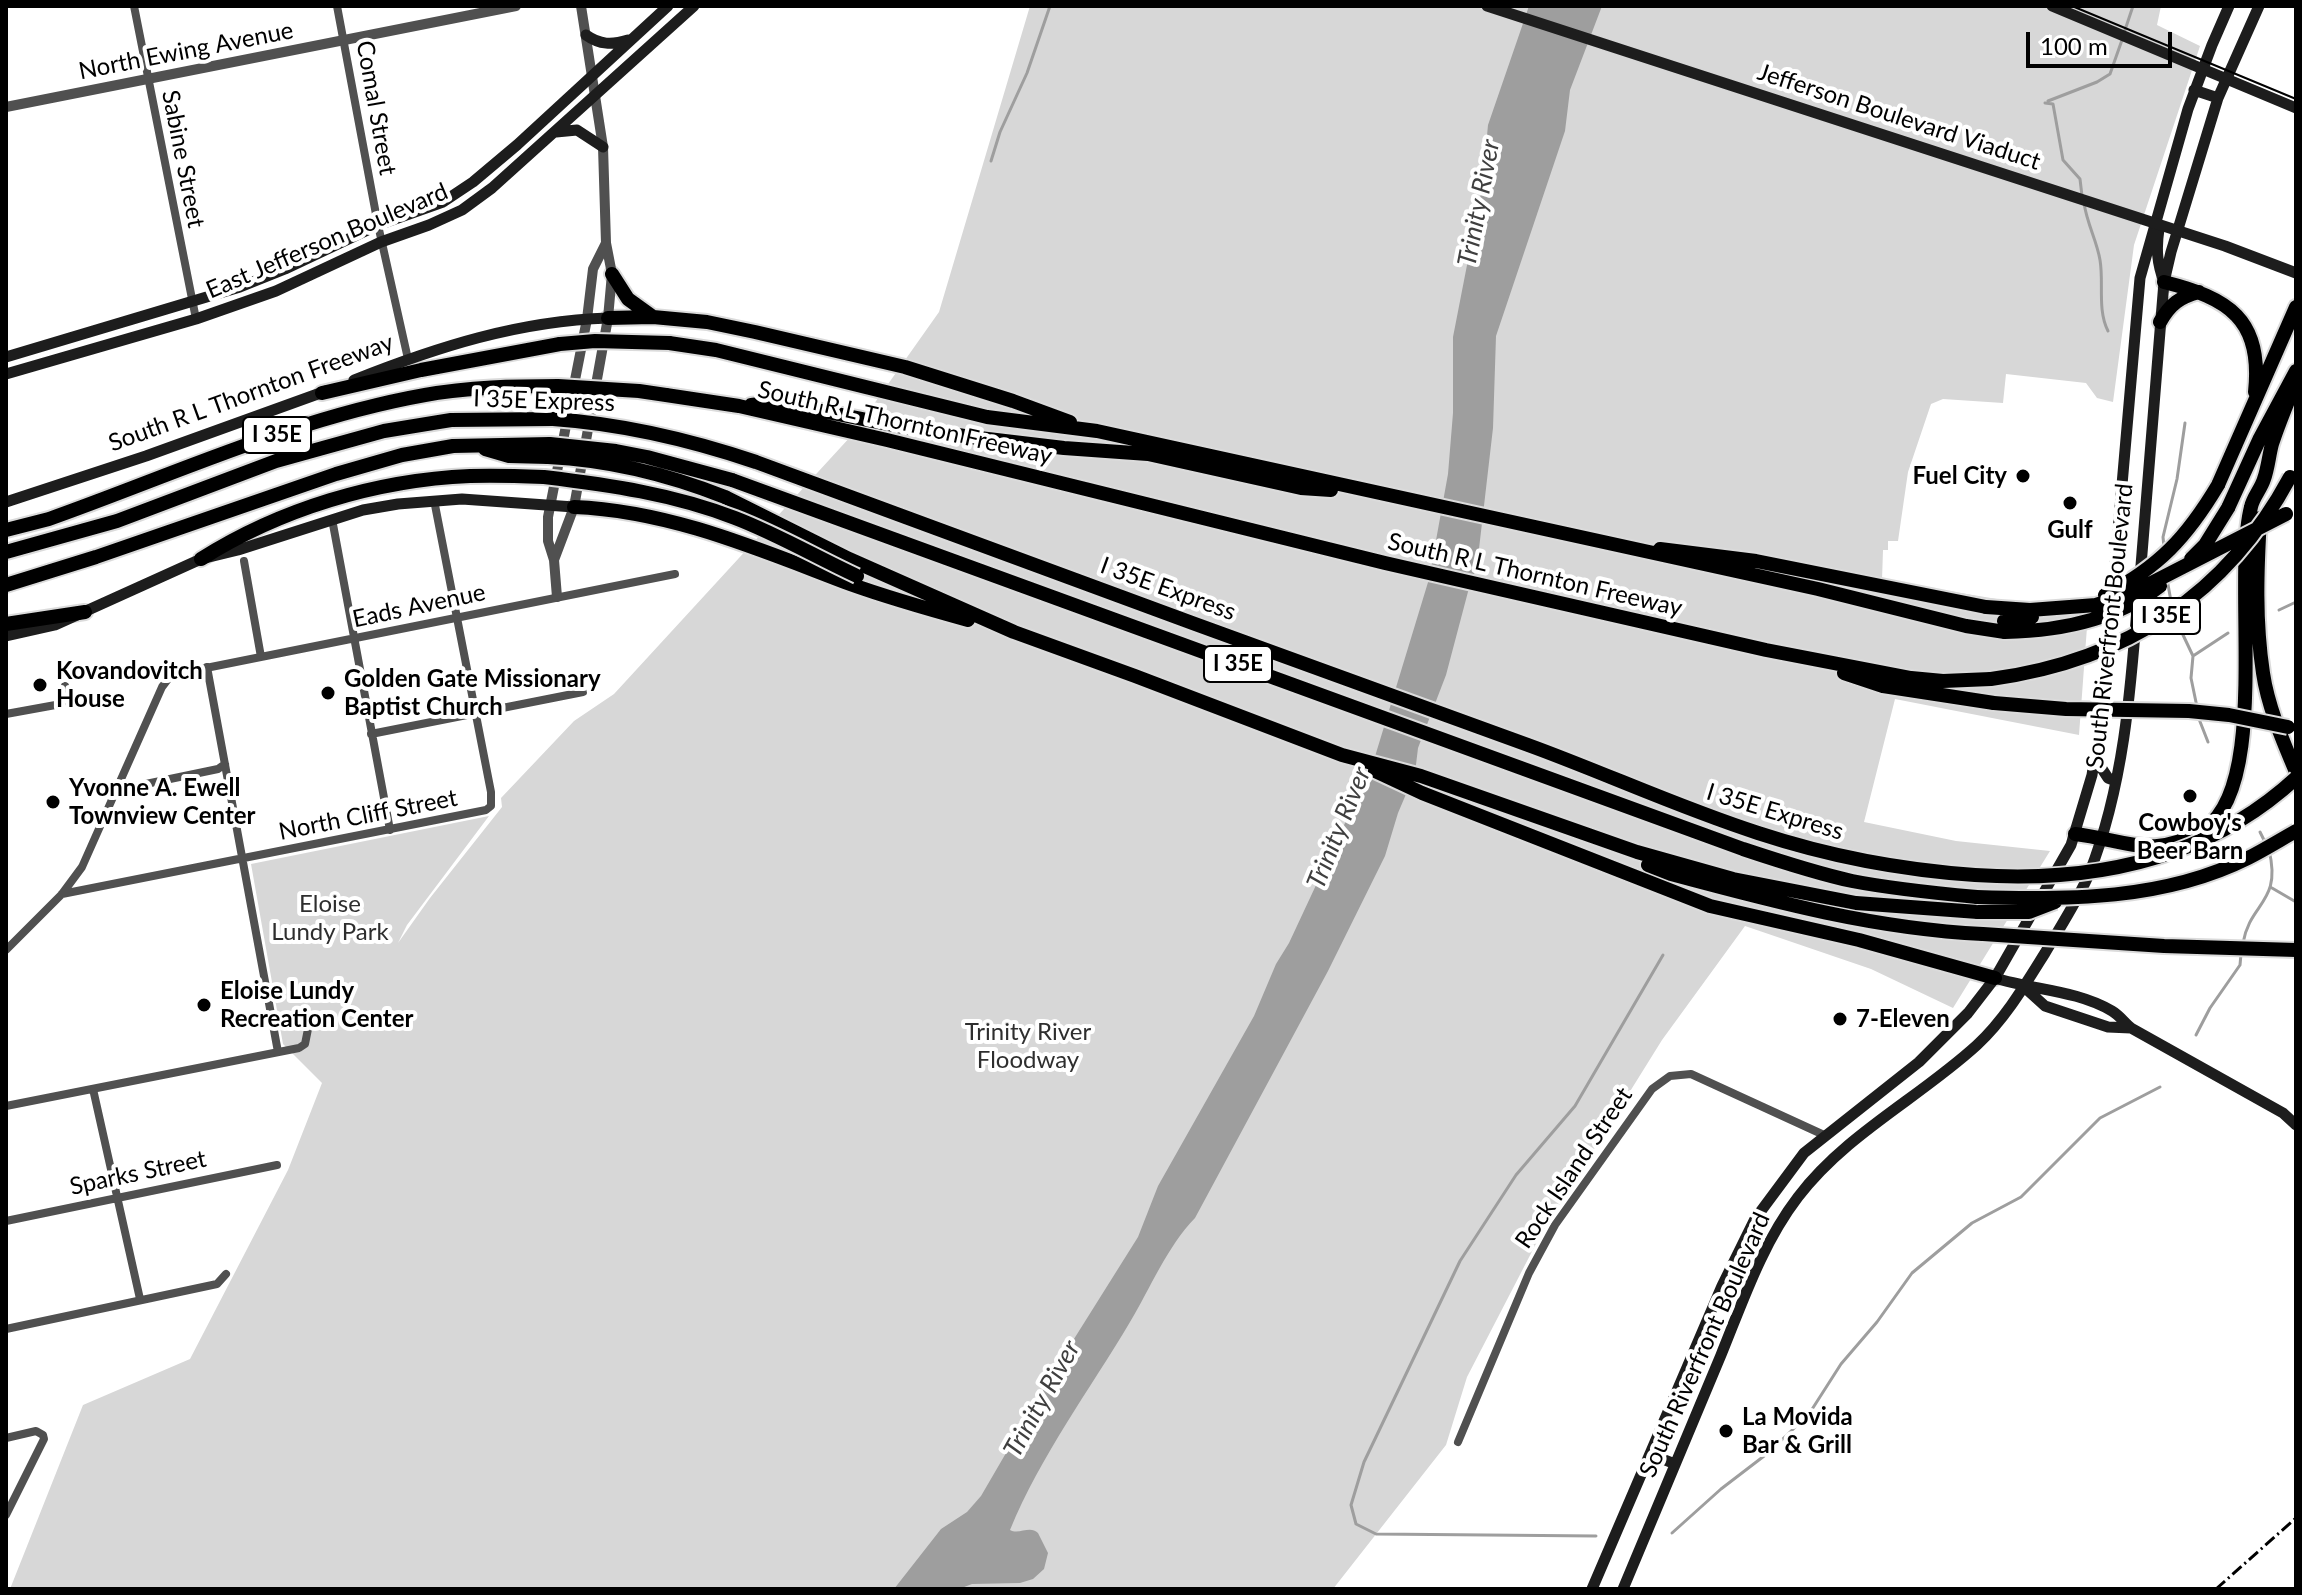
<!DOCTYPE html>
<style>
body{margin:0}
#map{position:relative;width:2302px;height:1595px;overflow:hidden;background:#fff;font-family:Lato,sans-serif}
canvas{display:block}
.frame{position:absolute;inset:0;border:8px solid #000;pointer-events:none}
.scale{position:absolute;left:2026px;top:32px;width:146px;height:36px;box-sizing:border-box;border:4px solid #000;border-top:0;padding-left:10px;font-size:24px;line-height:28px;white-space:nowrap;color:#000;-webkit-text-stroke:6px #fff;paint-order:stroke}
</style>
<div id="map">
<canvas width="2302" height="1595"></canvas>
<div class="frame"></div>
<div class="scale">100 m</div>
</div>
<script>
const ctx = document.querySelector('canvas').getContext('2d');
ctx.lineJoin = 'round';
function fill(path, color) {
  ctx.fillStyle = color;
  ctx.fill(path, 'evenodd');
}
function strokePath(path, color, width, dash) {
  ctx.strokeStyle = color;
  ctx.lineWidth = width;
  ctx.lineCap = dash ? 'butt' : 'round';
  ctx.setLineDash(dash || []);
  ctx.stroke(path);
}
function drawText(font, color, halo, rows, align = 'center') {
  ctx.font = font + ' Lato,sans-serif';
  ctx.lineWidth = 8;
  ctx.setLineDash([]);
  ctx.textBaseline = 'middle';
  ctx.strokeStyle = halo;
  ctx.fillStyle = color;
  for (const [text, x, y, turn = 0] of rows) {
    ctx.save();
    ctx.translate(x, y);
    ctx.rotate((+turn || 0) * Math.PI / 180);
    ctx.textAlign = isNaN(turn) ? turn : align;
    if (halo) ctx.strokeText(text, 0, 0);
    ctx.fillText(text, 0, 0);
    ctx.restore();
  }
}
fill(new Path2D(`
 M1030,6h1131l-4,19 43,21 -66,199 -21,157 -16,-4 -11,-15 -80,-9 -3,29 -60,-4 -12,5 -23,68 -10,69h-10v9h-5l-1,30 133,22 74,-2 -10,135 -184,-36 -31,123 92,19 94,10 -97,157 -82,-39 -126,-43 -83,114 -122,196 -73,141 -21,68 -113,144h-1323l73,-184 107,-46 98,-189 34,-87 -39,-39 -32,-180 238,-48 -82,109 -9,18 32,-45 72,-91 -1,-9 73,-77 40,-27 238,-259 87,-123z`), '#d7d7d7');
fill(new Path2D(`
 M1529,6h73l-32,84 -5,41 -69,205 -3,92 -16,138 -8,22 -23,87 -28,73 -3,25 -17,40 -13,43 -57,115 -133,247c-28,29 -44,69 -65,104 -41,69 -89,133 -120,208 9,5 20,-5 28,3l10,20 -4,16 -11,10 -13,4 -48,1 -13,5h-65l47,-60 26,-17 14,-16 71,-122 86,-137 20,-51 96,-170 22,-52 13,-21 84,-180 56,-184 19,-105 5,-61v-76l29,-149 6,-63z`), '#9e9e9e');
strokePath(new Path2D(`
 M2124,33l9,-27
 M2048,101l49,-19 13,-8 12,-34
 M2045,103l8,1 10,56 17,19 2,17
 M991,161l9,-29 27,-59 23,-67
 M2084,203c3,21 13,38 16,57 4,23 -3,49 8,71
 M2164,547l-1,-10 14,-58 8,-56
 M2167,579l5,28
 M2279,610l17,-8
 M2175,618l18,38 35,-23
 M2193,656l-2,22 6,29
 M2199,719l9,23
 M2260,832l6,12
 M2272,888l24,14
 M2243,943c7,-41 39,-40 26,-93
 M2196,1035l14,-27 30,-43 1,-11
 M1672,1533l49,-44 47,-36 41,-39 32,-50 36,-42 35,-49 60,-50 49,-26 79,-79 60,-31
 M1596,1536l-220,-2 -20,-10 -5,-19 13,-43 96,-201 56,-86 59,-69 88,-151`), '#9e9e9e', 3);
const motorway = new Path2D(`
 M612,274l16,25 25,18
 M2164,282c64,16 99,37 91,110
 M608,318l45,-1 54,5 48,10 150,35 108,34 57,21
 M2160,322c10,-18 20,-25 39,-30
 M669,343l47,7 271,67 110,14 721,158 148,37 39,6
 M322,393l99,-23 139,-26
 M666,395l73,11 148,34 498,123 381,87 145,28 32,3 48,-2
 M751,405l25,-3 122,24 73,11 93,11 84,6 153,34 30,2
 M485,449l24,7 39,1
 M732,480l1011,369c36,12 72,24 109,32 41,8 83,12 125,16
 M2218,485l78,-178
 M725,497l124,62 165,73 121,44 207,79 79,21 216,76 96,27 123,24 122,9
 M574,507c98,4 186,43 276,77 39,14 78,25 118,36
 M2228,508l32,-70 36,-67
 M2260,518c-3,52 -5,103 3,155 5,34 20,68 33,99
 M6,530l43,-11c124,-44 246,-101 376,-124 44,-8 89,-9 133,-9
 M1660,549l96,12 230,46
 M6,552l111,-31 159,-60 108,-30 67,-11 102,-1
 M201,559c79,-50 175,-79 269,-83 25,-1 50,0 74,1
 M6,585l90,-28 240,-83 66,-19 51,-9 97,-2
 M6,624l79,-12
 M1844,673l39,13 111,17
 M1375,771l47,22 288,113 149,34 136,38
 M2075,834c51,6 79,27 129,-5 67,-43 28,-248 47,-322 2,-10 10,-18 13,-28 4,-11 5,-24 8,-35 7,-22 16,-42 24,-63
 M1648,865l23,9c104,28 205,55 312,60`);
strokePath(motorway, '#dbdbdb', 18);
strokePath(new Path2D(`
 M134,6l62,313
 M337,6l41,219 30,134
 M332,519l58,311
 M244,561l17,96
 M207,667l71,385
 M6,714l55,-10 4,-4v-14
 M371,734l212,-42
 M117,790l101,-21 7,-5
 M62,894l424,-84 5,-4v-14l-57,-292
 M6,950l56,-56 20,-27 80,-180 9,-12 504,-101
 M93,1089l47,210
 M6,1106l293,-58 6,-4 3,-15
 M6,1221l271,-56
 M6,1329l211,-45 9,-10
 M6,1438l30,-7 7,4 1,4 -38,76
 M1458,1442l71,-169 26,-48 97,-136 18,-13 21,-2 133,61`), '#505050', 8);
strokePath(new Path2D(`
 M6,107l510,-101
 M554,560l20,-53 34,-189 4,-44 -6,-31 -3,-96 -22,-141
 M557,597l-3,-37 -6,-19v-24l39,-198 6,-50 13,-26`), '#505050', 10);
strokePath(new Path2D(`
 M586,35c14,10 26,10 42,5
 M2194,90l24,8
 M556,132l21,-2 26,17
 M2159,229c-3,20 -2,34 5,53
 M6,357l234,-70 45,-18 93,-44 65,-23 30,-20 44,-37 151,-139
 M6,374l190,-55 80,-28 105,-49 48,-17 33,-15 30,-22 202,-182
 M354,380c83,-33 164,-59 254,-62
 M6,502l140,-46 180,-65
 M2140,578l24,-296 7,-30 47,-154 41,-92
 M6,636l49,-11 146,-66 37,-9 125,-40 35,-6 64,-5 112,8
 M2095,758l13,20 8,3
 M1995,978c38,12 81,12 117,33 7,4 13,12 19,17l152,85 13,12
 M2024,987l21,19 63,21 23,1
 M1650,1454l25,10
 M1592,1589l130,-303 33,-67 49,-66 115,-91 49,-49 27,-35 76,-133 21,-70 11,-72 37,-425 48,-169 24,-64 17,-39
 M1623,1589c33,-78 65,-156 98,-234 22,-54 41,-111 77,-158 48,-63 121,-99 179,-152 28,-26 48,-60 68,-92 15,-26 32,-51 44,-79 35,-88 42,-186 49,-279`), '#1d1d1d', 11);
strokePath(motorway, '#000', 14);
strokePath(new Path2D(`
 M2072,6l224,93`), '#000', 2);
strokePath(new Path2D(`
 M2216,1589l80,-71`), '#000', 3, [12, 4, 2, 4]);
const motorwayBridge = new Path2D(`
 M560,344l35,-3 74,2
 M558,386l81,5 27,4
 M553,419c71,5 135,20 203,43 257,94 514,191 772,283 77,28 152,63 230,88 70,23 144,37 217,42 119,8 232,-15 321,-97
 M550,444l66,7 31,6 85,23
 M548,457c62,3 119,17 177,40
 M544,477c66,8 129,17 191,41 42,16 81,39 122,58
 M2191,559l14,-14 23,-37
 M2105,595c54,-28 82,-58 113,-110
 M1986,607l44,3 66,-5 36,-12 154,-79
 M2004,621l28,-4
 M2005,632c55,-1 111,-12 155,-46
 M1991,679c133,-18 235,-83 299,-202
 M1994,703l72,6 123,2 40,4 59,12
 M1977,897c91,3 187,3 271,-39 16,-8 32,-18 48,-27
 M1978,912h51l26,-10
 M1983,934l181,12 132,4`);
strokePath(motorwayBridge, '#dbdbdb', 18, []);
strokePath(new Path2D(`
 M1487,6l738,240 71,27
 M2052,6l244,102`), '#1d1d1d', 11);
strokePath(motorwayBridge, '#000', 14);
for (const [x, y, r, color] of [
 [2023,476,8,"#000"],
 [2070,503,8,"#000"],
 [40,685,8,"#000"],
 [328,693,8,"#000"],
 [2190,796,8,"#000"],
 [53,802,8,"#000"],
 [204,1005,8,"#000"],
 [1840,1019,8,"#000"],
 [1726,1431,8,"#000"]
]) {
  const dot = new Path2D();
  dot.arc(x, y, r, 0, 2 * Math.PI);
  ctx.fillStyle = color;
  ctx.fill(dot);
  strokePath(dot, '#fff', 3);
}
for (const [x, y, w] of [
 [277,435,68],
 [2166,616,68],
 [1238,664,68]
]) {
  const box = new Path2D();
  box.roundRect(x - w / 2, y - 18, w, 36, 6);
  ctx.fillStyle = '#fff';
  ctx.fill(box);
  strokePath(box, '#000', 2);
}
drawText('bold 22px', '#000', null, [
 ["I 35E",277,435],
 ["I 35E",2166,616],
 ["I 35E",1238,664]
]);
drawText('24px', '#000', '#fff', [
 ["North Ewing Avenue",186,51,-11],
 ["Comal Street",376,108,80],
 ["Jefferson Boulevard Viaduct",1899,117,18],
 ["Sabine Street",183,159,79],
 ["East Jefferson Boulevard",327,241,-23],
 ["South R L Thornton Freeway",251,393,-20],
 ["I 35E Express",544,401,2],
 ["South R L Thornton Freeway",905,423,13],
 ["South R L Thornton Freeway",1535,575,13],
 ["I 35E Express",1168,589,20],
 ["Eads Avenue",419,606,-12],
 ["South Riverfront Boulevard",2110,626,-84],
 ["I 35E Express",1775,812,17],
 ["North Cliff Street",368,815,-11],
 ["Rock Island Street",1574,1168,-56],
 ["Sparks Street",138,1173,-12],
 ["South Riverfront Boulevard",1705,1345,-66]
]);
drawText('bold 24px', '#000', '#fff', [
 ["Fuel City",2007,476,"right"],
 ["Gulf",2070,530,"center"],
 ["Kovandovitch",56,671],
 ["House",56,699],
 ["Golden Gate Missionary",344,679],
 ["Baptist Church",344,707],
 ["Yvonne A. Ewell",69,788],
 ["Townview Center",69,816],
 ["Cowboy's",2190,823,"center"],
 ["Beer Barn",2190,851,"center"],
 ["Eloise Lundy",220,991],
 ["Recreation Center",220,1019],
 ["7-Eleven",1856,1019],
 ["La Movida",1742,1417],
 ["Bar & Grill",1742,1445]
], 'left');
drawText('24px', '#2e2e2e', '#fff', [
 ["Eloise",330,904],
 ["Lundy Park",330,932],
 ["Trinity River",1028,1032],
 ["Floodway",1028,1060]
]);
drawText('italic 26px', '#3f3f3f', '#fff', [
 ["Trinity River",1479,203,-79],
 ["Trinity River",1339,828,-68],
 ["Trinity River",1042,1399,-61]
]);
</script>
